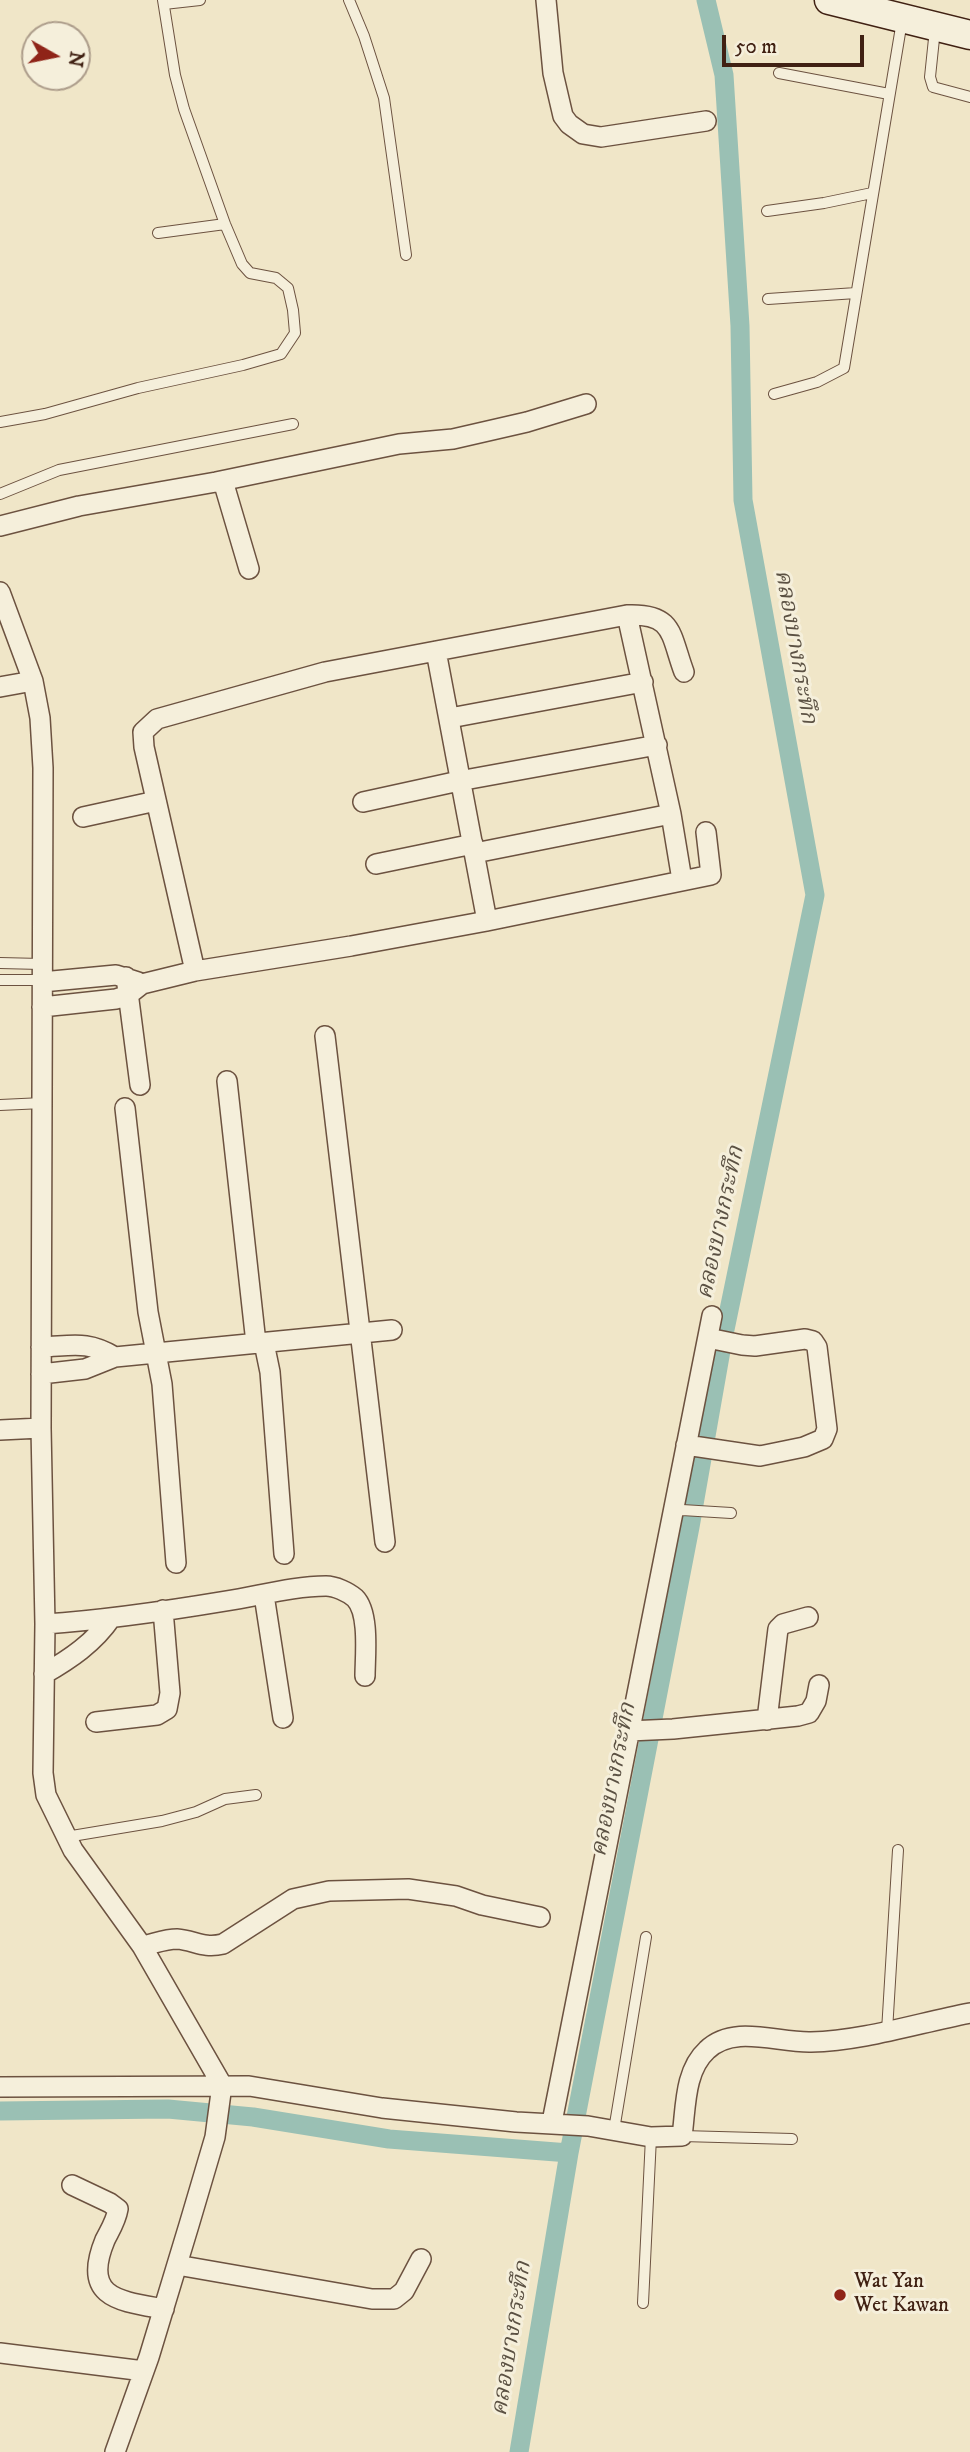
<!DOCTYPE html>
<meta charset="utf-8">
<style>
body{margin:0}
#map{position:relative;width:970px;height:2452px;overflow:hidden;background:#f0e6c8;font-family:"IM FELL DW Pica",serif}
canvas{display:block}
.north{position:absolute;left:21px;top:21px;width:70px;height:70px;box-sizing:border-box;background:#f5efdb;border:2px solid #ad9d8b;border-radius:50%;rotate:99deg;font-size:19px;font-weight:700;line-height:28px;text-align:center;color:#402113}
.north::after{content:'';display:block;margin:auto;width:24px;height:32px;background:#8f2418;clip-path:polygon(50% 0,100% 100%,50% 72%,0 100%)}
.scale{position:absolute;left:722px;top:35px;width:142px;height:32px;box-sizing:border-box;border:4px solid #402113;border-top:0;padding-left:9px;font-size:21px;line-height:24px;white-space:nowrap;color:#402113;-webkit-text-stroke:5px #f5efdb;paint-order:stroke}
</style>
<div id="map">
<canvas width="970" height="2452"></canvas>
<div class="north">N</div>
<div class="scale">50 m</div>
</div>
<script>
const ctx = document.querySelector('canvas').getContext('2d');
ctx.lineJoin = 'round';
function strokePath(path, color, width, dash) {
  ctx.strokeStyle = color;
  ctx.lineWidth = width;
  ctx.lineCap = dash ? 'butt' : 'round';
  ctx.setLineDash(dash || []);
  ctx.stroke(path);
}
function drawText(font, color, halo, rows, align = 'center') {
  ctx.font = font + ' "IM FELL DW Pica","Noto Serif Thai",serif';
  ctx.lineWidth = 6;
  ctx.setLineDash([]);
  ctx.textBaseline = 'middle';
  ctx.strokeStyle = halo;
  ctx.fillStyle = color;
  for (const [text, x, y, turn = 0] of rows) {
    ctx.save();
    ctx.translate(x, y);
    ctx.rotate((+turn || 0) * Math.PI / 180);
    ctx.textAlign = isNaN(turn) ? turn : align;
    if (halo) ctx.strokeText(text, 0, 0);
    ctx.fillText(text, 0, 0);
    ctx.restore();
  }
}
strokePath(new Path2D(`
 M0,2111l168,-2 85,8 136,22 180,14
 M519,2452l50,-299 121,-626 33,-188 92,-444 -72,-395 -3,-174 -16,-251 -18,-75`), '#9ac0b4', 19);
const lane = new Path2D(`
 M349,0l15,36 20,62 22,157
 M164,4l36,-4
 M935,29l-5,48 3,10 37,10
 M779,73l110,21
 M767,211l57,-8 48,-10
 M158,233l67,-9
 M768,299l88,-6
 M774,394l43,-12 27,-14 58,-347
 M0,422l45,-8 93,-26 105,-23 38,-11 14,-21 -2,-23 -5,-22 -12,-10 -26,-5 -8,-9 -17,-40 -41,-115 -9,-34 -12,-75
 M0,494l59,-24 234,-46
 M0,963l41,1
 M0,980h42
 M0,1105l43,-2
 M673,1512l9,-2 49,3
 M66,1837l96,-16 34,-9 29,-13 31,-4
 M887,2031l11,-181
 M614,2130l32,-193
 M682,2136l110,3
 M643,2303l8,-166`);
const street = new Path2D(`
 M546,0l7,73 10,43 6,8 14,10 18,3 105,-16
 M223,481l26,88
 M0,526l79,-20 137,-24 183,-38 54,-5 74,-17 59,-18
 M0,592l33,89 7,37 3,50 -2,660 4,196 -2,149 3,22 27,55 69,96 80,139 -7,52 -26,88 -40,132 -34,95
 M627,615c47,-2 43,19 57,57
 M436,651l51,270
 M0,687l33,-6
 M450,718l193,-36
 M363,802l96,-21 198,-36
 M83,817l73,-16
 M475,853l196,-39
 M376,864l97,-20
 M195,971l-51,-224 -1,-15 14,-13 168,-47 302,-57 44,199 11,66
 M126,977l14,108
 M42,982l74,-7 22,7
 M42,1007l74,-8 12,-4 14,-11 53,-13 156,-25 136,-25 224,-46 -5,-43
 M325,1036l60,506
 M227,1081l29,262
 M125,1108l23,204 14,72 14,179
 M264,1343l6,29 14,182
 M41,1347c31,-1 46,-7 74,10
 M41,1374l44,-5 30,-12 277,-27
 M0,1430l41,-2
 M686,1445l74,11 44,-9 19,-8 4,-10 -10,-82 -4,-6 -8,-2 -50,7 -13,-1 -34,-7
 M264,1595l19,123
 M45,1624c60,-4 121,-13 181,-23 33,-5 67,-15 100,-15 9,0 22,6 29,12 15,15 10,59 10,78
 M44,1674c26,-15 50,-31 67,-56
 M767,1720l11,-91 5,-5 25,-7
 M96,1722l61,-7 10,-6 3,-16 -7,-83
 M629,1731l44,-2 125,-13 11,-3 7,-12 3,-16
 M142,1946c11,-2 23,-7 35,-7 17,1 26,10 46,5l70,-45 36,-8 79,-2 48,7 26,9 58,12
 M0,2087l249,-1 133,22 134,14 72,4 63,11 31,-1c4,-28 2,-65 25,-86 27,-26 70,-7 104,-8 52,-1 107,-19 159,-29
 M552,2122l160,-806
 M72,2185l38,18 8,6c-2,12 -8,21 -13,31 -24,58 14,61 59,69
 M177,2265l195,34h22l10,-8 17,-32
 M0,2353l144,18`);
const secondary = new Path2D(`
 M829,0l141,35`);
strokePath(lane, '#6c5240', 12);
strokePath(street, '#6c5240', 22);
strokePath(secondary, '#402113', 31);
strokePath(lane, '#f5efdb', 10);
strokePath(street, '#f5efdb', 19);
strokePath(secondary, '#f5efdb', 28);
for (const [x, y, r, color] of [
 [840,2295,7,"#8f2418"]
]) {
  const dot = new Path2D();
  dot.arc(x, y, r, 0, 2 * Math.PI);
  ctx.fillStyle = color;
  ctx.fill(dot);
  strokePath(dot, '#f5efdb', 2.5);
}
drawText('21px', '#402113', '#f5efdb', [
 ["Wat Yan",854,2283],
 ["Wet Kawan",854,2307]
], 'left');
drawText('italic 23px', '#5b5143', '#f5efdb', [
 ["คลองบางกระทึก",794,647,80],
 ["คลองบางกระทึก",722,1223,-78],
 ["คลองบางกระทึก",615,1780,-79],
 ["คลองบางกระทึก",513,2339,-81]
]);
</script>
